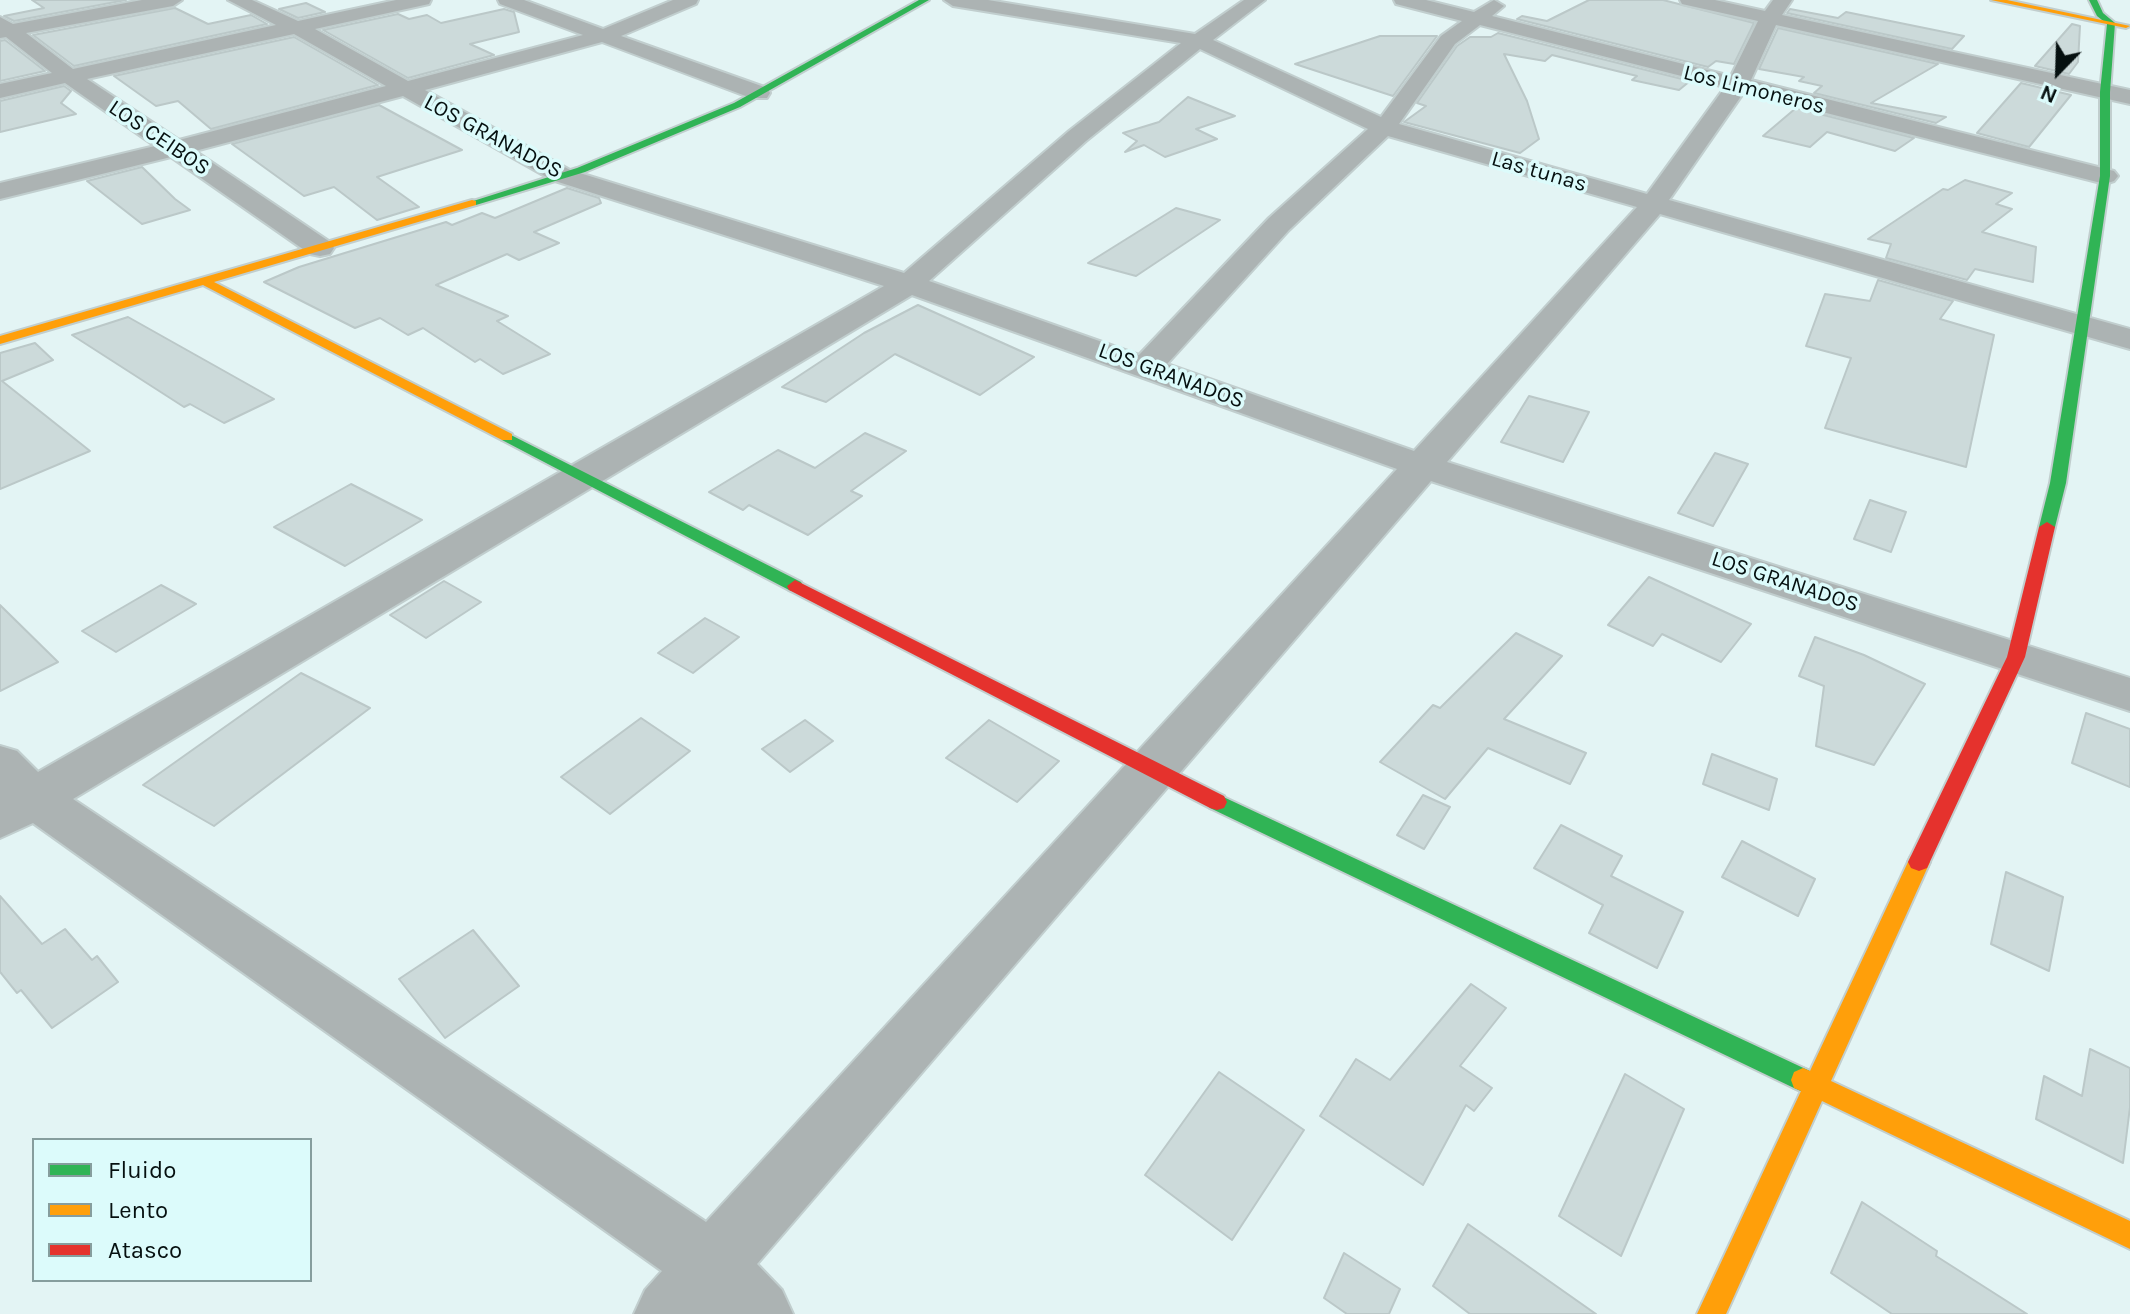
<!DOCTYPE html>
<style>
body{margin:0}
#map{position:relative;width:2130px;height:1314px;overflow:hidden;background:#e3f4f4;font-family:Karla,sans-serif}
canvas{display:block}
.legend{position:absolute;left:32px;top:1138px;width:280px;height:144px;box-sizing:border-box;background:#dcfbfb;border:2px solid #869d9d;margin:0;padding:10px 14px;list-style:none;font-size:24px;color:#061010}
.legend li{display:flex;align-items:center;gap:16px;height:40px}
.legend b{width:40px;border:2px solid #869d9d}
.north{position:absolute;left:2018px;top:32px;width:80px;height:80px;-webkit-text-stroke:6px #dcfbfb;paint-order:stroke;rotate:203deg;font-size:22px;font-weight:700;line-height:32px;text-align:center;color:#061010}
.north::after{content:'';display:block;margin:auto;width:28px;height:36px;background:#061010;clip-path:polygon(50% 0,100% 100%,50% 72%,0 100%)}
</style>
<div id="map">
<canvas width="2130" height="1314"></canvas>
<ul class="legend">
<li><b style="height:10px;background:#30b455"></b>Fluido</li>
<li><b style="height:10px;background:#ff9f0a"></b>Lento</li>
<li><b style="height:10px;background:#e5322d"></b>Atasco</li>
</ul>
<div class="north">N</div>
</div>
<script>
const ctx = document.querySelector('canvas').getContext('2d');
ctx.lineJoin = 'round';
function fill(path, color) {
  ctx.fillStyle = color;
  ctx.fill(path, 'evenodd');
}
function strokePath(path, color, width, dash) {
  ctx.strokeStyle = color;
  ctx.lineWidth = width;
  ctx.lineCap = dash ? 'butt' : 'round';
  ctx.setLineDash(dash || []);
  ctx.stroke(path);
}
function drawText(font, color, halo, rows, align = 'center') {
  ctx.font = font + ' Karla,sans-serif';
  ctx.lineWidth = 7;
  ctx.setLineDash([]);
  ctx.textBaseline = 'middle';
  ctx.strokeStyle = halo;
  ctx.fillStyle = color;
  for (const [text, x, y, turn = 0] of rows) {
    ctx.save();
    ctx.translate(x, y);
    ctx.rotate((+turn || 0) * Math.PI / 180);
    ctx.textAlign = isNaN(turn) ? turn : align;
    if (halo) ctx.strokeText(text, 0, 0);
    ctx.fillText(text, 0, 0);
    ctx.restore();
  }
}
const building = new Path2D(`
 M32,0h94l-112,21 -10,-5 40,-8z
 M1589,0h74l91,23 -20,41 -18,-3 -8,6 -191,-48 5,-3 25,5z
 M306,3l19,9 -27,6 -19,-9z
 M175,8l33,16 43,-9 16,9 -193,42 -41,-31z
 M504,9l10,3 5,20 -49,12 24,11 -86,23 -85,-48 75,-16 11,5 18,-4 14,8z
 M1790,9l48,9 8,-6 118,24 -12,13 -165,-36z
 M2072,24l8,2 -2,36 -9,12 -34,-8z
 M1778,28l160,36 -67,39 75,14 -10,6 -122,-30 8,-7 -23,-5 5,-4 -45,-8z
 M1498,33l192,48 -11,9 -47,-10 5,-4 -85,-21 -7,6 -41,-7 23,47 12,38 -19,14 -116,-31 22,-16 -9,-3 40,-57 13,-9h21z
 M1380,36h57l-44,60 -98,-32z
 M294,37l84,48 -167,44 -33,-28 -22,5 -42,-30z
 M5,40l40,31 -45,10v-40z
 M2021,83l50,12 -42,52 -52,-14z
 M64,86l7,5 -10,12 15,11 -76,18v-31z
 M1188,97l47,19 -39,13 21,10 -52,18 -21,-12 -19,7 12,-11 -14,-8 36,-11z
 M379,105l83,45 -85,27 42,30 -42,13 -43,-33 -30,9 -72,-52z
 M1796,108l118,30 -19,13 -68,-19 -17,15 -47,-11z
 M142,167l33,32 15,11 -48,14 -55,-43z
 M1965,180l47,13 -16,11 16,5 -30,23 54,15 -3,35 -58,-13 -8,11 -81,-22 5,-14 -23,-5 75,-50 5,1z
 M567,188l32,10 2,5 -67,29 25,11 -40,17 -12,-6 -71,31 72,31 -11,5 53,33 -47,20 -23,-15 -5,3 -52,-34 -15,7 -28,-17 -25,10 -91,-46 35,-15 147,-45 6,3 30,-12 13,5z
 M1176,208l44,12 -84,56 -48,-13z
 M1878,280l75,21 -13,18 54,16 -28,132 -141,-39 26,-70 -45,-12 19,-52 45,7z
 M918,305l116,52 -54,38 -85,-41 -69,48 -44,-15 82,-54z
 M128,317l146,82 -50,24 -34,-19 -6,3 -112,-72z
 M35,343l18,17 -51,21 88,70 -90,38v-136z
 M1529,396l60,16 -26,50 -62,-20z
 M865,433l41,18 -55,40 11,5 -54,39 -59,-30 -6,5 -34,-18 69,-42 37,18z
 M1715,453l33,11 -35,62 -35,-13z
 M351,484l71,36 -77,46 -71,-39z
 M1870,500l36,12 -15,40 -37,-13z
 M1649,577l102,47 -30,38 -59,-28 -9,12 -45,-21z
 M444,581l37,21 -55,36 -36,-23z
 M161,585l35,19 -80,48 -34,-21z
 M0,605l58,57 -58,29z
 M705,618l34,19 -46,36 -35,-20z
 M1516,633l46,23 -58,63 82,34 -16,31 -82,-36 -43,51 -65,-37 53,-57 7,3z
 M1815,637l49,18 61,29 -51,81 -58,-19 8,-60 -25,-10z
 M301,673l69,35 -156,118 -71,-41z
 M2086,713l44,16v58l-58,-24z
 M641,718l49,33 -80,63 -49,-37z
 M805,720l28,21 -43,31 -28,-23z
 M989,720l70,41 -42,41 -71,-44z
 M1712,754l65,25 -8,31 -66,-26z
 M1423,795l27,12 -26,42 -27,-14z
 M1561,825l61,31 -11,20 72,36 -26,56 -68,-35 14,-28 -69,-37z
 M1742,841l73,38 -17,37 -76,-39z
 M2006,872l57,25 -14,74 -58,-27z
 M0,896l42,48 23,-15 27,31 5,-4 21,26 -66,46 -31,-38 -4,3 -17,-21z
 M473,930l46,56 -74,52 -46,-59z
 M1471,984l35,24 -46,58 32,22 -18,23 -8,-6 -43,80 -103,-69 36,-57 34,21z
 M2090,1049l40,19v39l-7,56 -87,-44 8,-43 38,20z
 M1219,1072l85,58 -72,110 -87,-65z
 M1625,1074l59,35 -63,147 -62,-40z
 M1862,1202l75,49 -1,5 91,58h-135l-61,-41z
 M1468,1224l128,90h-126l-37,-28z
 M1344,1253l56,36 -11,25h-42l-23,-16z`);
fill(building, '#ccdada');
strokePath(building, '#bbc8c8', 2);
const street = new Path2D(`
 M142,0h40l-9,6 -147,27 47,36 203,-44 -48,-25h24l46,21 98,-21h35l-2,4 -114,25 93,52 175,-46 -83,-31 -2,-4h26l79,29 70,-29h25l-2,4 -75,32 146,52 3,5 -3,5h-16l-149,-56 -177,48 145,80 334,103 165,-142 112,-88 -228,-37 -9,-6h44l207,34 49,-34h21l-52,40 168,77 60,-81 21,-15 -66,-17 -2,-4h32l48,12 20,-12 10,6 -12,10 239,60 27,-55 -76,-17 -2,-4h35l50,11 8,-11h19l-10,15 348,75v14l-354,-79 -25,55 363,91 4,5 -4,5 -9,3 -361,-92 -75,108 461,129v20l-470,-135 -213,248 683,216v33l-699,-230 -674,783 25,26 11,24h-159l11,-24 17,-19 -629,-448 -33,15v-92l17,5 21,21 846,-486 -332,-106 -149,-84 -208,55 135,91 4,6 -4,6 -10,2 -10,-2 -139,-97 -171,42v-16l155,-37 -90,-63 -65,15v-14l52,-11 -46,-36 -6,1v-21l13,7zM1480,25l245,62 -78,107 -248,-70 56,-80zM294,34l92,52 -207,54 -92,-61zM1200,49l168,80 -99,89 -130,137 -210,-74 157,-140zM1388,136l249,71 -223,244 -247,-87 122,-134zM912,295l485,174 -691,753 -633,-423z`);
const fast = new Path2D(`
 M919,0h10l-189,107 -155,65 -109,33 -9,-2 110,-35 157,-65z
 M2089,0h8l6,13 12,10 -5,69v84l-44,307 -11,44 -8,5 -8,-5 11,-44 50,-307v-84l7,-68 -10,-8z
 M507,433l294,149 2,4 -8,6 -6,-2 -287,-150v-6z
 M1217,794l595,278 3,8 -3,8 -9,4 -9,-4 -584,-280 -3,-6 3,-6z`);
const slow = new Path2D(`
 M1991,0h16l123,26 -4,2z
 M472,200l4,1v4l-262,77 298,152v6h-10l-299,-155 -203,59v-8z
 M1919,853l8,3 3,6 -99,219 299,140v28l-308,-148 -96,213h-29l104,-223 -7,-3 -3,-8 3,-8 9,-4 7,3 98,-209 3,-6z`);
const jam = new Path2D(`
 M2047,522l8,5 -30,130 -98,211 -8,3 -8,-3 -3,-6 99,-205 32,-130z
 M795,580l429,216 3,6 -3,6 -7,2 -7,-2 -421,-218 -2,-4z`);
strokePath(street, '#c1cece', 4);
strokePath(fast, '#c1cece', 4);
strokePath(slow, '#c1cece', 4);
strokePath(jam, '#c1cece', 4);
fill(street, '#acb3b3');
fill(fast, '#30b455');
fill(slow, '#ff9f0a');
fill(jam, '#e5322d');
drawText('22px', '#061010', '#dcfbfb', [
 ["Los Limoneros",1754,90,14],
 ["LOS GRANADOS",493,137,28],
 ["LOS CEIBOS",159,138,34],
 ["Las tunas",1539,172,16],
 ["LOS GRANADOS",1171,376,20],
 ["LOS GRANADOS",1785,582,18]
]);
</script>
